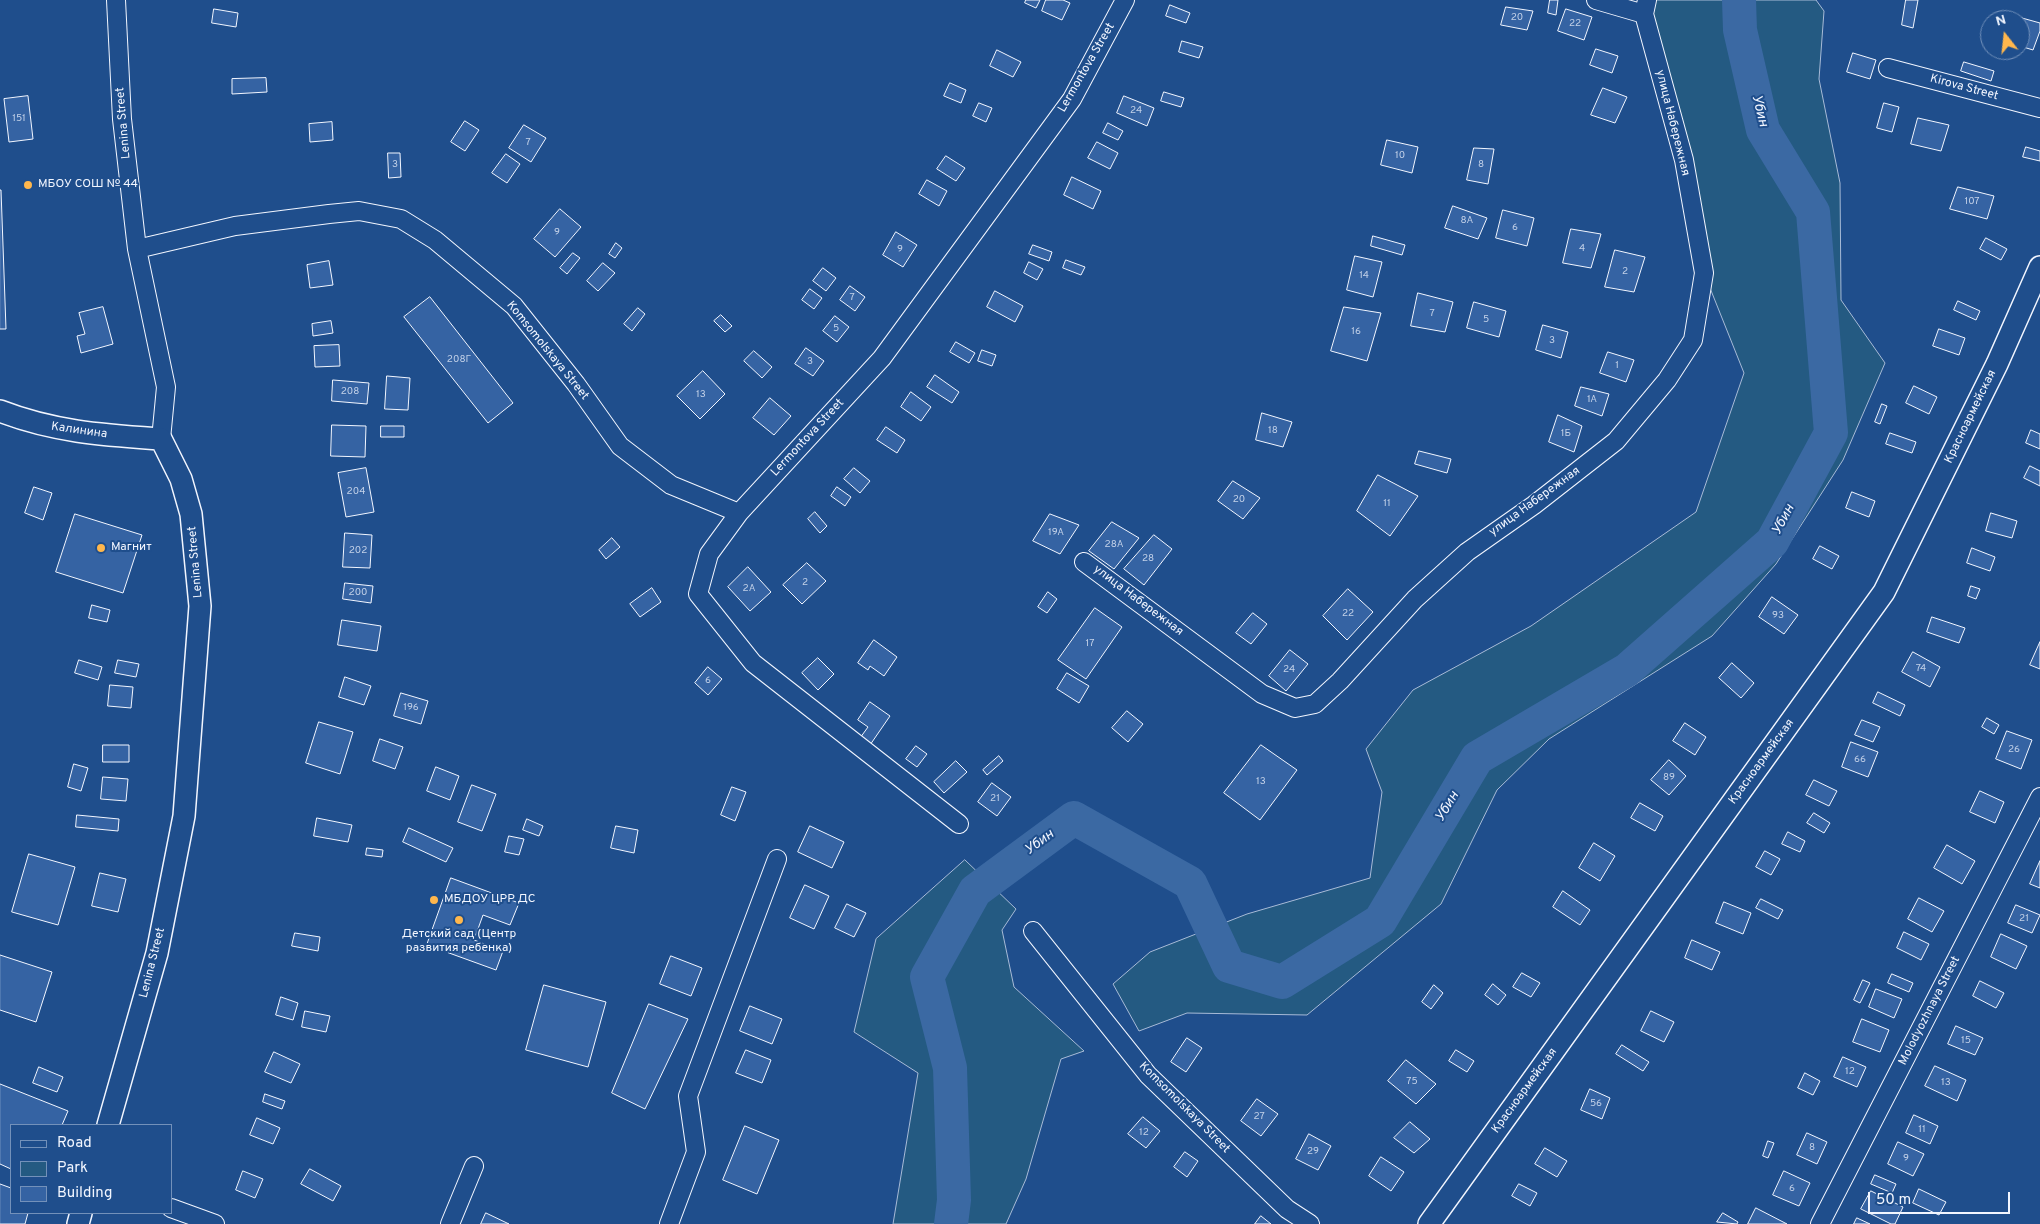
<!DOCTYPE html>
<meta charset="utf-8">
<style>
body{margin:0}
#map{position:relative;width:2040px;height:1224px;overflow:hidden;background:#1f4e8c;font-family:Overpass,sans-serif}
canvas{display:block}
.legend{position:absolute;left:10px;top:1124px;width:162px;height:90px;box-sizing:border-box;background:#1f4e8c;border:1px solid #7391ba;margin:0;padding:6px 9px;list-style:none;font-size:15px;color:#f2f6ff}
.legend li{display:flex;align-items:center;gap:10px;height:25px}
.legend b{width:25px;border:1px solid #7391ba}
.north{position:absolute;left:1980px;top:10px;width:50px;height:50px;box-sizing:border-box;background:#1f4e8c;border:1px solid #7391ba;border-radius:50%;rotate:344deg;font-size:14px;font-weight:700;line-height:20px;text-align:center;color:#f2f6ff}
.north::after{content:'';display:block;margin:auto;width:18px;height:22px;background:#ffb74d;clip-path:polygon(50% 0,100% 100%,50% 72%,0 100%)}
.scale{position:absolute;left:1868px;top:1192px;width:142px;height:22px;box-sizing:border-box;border:2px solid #f2f6ff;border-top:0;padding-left:6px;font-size:15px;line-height:18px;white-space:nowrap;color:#f2f6ff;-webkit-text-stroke:4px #1f4e8c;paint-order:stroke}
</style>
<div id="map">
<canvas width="2040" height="1224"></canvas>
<ul class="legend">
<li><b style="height:6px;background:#1f4e8c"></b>Road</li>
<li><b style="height:14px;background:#245a82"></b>Park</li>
<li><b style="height:14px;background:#3563a3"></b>Building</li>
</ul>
<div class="north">N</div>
<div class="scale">50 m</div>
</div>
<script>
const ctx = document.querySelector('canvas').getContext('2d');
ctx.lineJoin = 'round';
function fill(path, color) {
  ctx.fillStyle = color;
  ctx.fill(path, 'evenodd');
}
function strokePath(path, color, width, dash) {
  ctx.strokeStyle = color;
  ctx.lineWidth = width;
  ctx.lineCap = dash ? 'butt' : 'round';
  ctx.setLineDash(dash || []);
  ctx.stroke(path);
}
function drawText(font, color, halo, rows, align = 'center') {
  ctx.font = font + ' Overpass,sans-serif';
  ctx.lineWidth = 4;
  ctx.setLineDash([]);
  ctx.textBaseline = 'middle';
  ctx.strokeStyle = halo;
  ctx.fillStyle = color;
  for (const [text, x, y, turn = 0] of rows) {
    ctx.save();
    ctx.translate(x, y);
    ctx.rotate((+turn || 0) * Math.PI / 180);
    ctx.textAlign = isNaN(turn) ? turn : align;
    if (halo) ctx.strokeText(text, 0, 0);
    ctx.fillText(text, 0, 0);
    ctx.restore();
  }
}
const green = new Path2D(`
 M1647,0h169l8,11 -5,68 21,104 1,117 44,63 -42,97 -67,104 -64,72 -163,103 -52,51 -56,114 -134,111 -120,-2 -48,18 -26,-47 37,-32 97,-38 123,-36 12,-86 -16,-43 47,-59 118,-64 165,-114 48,-139 -40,-100z
 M965,860l51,49 -14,21 12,57 70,64 -23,8 -35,120 -20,45h-113l25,-151 -64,-41 22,-93z`);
fill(green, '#245a82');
strokePath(green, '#a8bbd7', 1);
strokePath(new Path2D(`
 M951,1224l3,-24 -4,-132 -23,-91 48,-86 99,-73 116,65 39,83 53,16 98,-61 97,-163 150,-88 145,-128 59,-109 -18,-221 -50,-82 -23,-100 -1,-30`), '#3b69a3', 34);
const building = new Path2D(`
 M1026,0h14l-4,8 -11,-5z
 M1046,0h17l7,3 -8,17 -20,-9z
 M1550,0h8l-2,15 -8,-2z
 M1906,0h12l-5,28 -11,-3z
 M1170,5l20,8 -4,10 -20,-7z
 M1506,7l27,4 -6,19 -26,-5z
 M214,9l24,4 -2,14 -24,-4z
 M1566,9l26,8 -8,23 -26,-9z
 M2004,13l36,10v8l-7,19 -13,-4v-26h-18z
 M1182,41l21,6 -4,11 -20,-6z
 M1596,49l22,7 -6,17 -22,-8z
 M997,50l24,12 -8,15 -23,-11z
 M1853,53l23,7 -6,19 -23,-7z
 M1964,62l30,9 -3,10 -30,-10z
 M266,78l1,14 -35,2v-15z
 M950,83l16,7 -5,13 -17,-7z
 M1603,88l24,9 -12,26 -24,-8z
 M1164,92l20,6 -3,9 -20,-6z
 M28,96l5,43 -24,3 -5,-43z
 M1124,96l30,12 -7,18 -30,-13z
 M979,103l13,5 -6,14 -13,-6z
 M1884,103l15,4 -7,25 -15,-4z
 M1918,118l31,7 -8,26 -30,-7z
 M465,121l14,9 -14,21 -14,-9z
 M332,122l1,18 -23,2 -1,-18z
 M1108,123l15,8 -5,9 -15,-7z
 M524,125l22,13 -15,24 -22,-14z
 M1387,140l31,7 -6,26 -31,-8z
 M1097,142l21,11 -8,16 -22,-11z
 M2026,147l14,4v10l-17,-4z
 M1474,148l20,1 -6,35 -21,-4z
 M388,153h12l1,24 -12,1z
 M506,154l14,10 -13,19 -15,-10z
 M946,156l19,12 -9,13 -19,-12z
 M1072,177l29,14 -8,18 -29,-14z
 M927,180l20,11 -8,15 -20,-12z
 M1958,187l36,9 -7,23 -37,-10z
 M0,190h1l5,139h-6z
 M1453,206l34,12 -9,21 -33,-11z
 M560,209l21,18 -26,30 -21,-18z
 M1503,210l31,8 -7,28 -31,-8z
 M1571,229l30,5 -10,34 -28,-5z
 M896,232l21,13 -14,22 -20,-12z
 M1373,236l32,9 -3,10 -31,-9z
 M1986,238l21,11 -6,11 -21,-11z
 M616,243l6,5 -7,10 -6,-4z
 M1033,245l19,7 -3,9 -20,-7z
 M1615,250l30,7 -11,35 -29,-5z
 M573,253l7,5 -13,16 -7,-6z
 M1355,256l27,6 -9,35 -26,-7z
 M1066,260l19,7 -4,8 -18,-7z
 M329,261l4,24 -23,3 -3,-23z
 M1029,262l14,7 -6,11 -13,-7z
 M603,263l12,10 -17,18 -11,-10z
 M823,268l13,10 -10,13 -13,-10z
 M850,286l15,11 -10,14 -15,-11z
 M810,289l12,9 -8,11 -12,-9z
 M995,291l28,15 -8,16 -28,-15z
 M1418,293l35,9 -8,30 -34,-6z
 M430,297l83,106 -25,20 -84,-106z
 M1958,301l22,10 -4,9 -22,-10z
 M1474,302l32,9 -7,26 -32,-9z
 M103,307l10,37 -32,9 -4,-17 8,-2 -6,-21z
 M1344,307l37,6 -14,48 -36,-10z
 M638,308l7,6 -13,17 -8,-7z
 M721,315l11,11 -7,6 -11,-11z
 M835,316l14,11 -12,15 -14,-11z
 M331,321l2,12 -20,3 -1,-12z
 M1543,325l25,7 -7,26 -25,-8z
 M1939,329l26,9 -6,17 -26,-9z
 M956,342l19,11 -6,10 -19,-11z
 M339,345l1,21 -25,1 -1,-21z
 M806,348l18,13 -11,15 -18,-12z
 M982,350l14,5 -4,11 -14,-5z
 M754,351l18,16 -10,11 -18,-17z
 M1608,352l26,8 -8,22 -26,-9z
 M703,371l22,23 -25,25 -23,-23z
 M935,375l24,17 -7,11 -25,-16z
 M387,376l23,2 -2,32 -23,-1z
 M333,380l36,3 -2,21 -35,-3z
 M1914,386l23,11 -8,17 -23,-11z
 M1581,387l28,7 -7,22 -27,-10z
 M911,392l20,15 -10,14 -20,-14z
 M770,398l21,18 -17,19 -21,-17z
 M1882,404l5,2 -7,18 -5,-2z
 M1262,413l30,9 -9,25 -27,-7z
 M1558,415l24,11 -8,26 -25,-10z
 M332,425l34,1 -1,31 -34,-1z
 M381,426h23v11h-23z
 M886,427l19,13 -8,13 -20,-13z
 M2031,430l9,4v15l-14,-6z
 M1890,433l26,9 -4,11 -26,-9z
 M1419,451l32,8 -4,14 -32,-9z
 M2030,466l10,5v15l-16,-8z
 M366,468l8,44 -28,5 -8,-44z
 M854,468l16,13 -10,12 -16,-14z
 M1378,475l40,21 -28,40 -33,-25z
 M1233,481l27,17 -17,21 -25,-18z
 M34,487l18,6 -9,27 -18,-7z
 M837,487l14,10 -6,9 -14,-10z
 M1852,492l23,9 -6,16 -23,-9z
 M815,512l12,14 -7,7 -12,-14z
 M1991,513l26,8 -5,17 -26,-7z
 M75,514l67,21 -19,58 -67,-21z
 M1050,514l29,11 -19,29 -27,-13z
 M1112,522l27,16 -25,31 -25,-18z
 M345,533l27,2 -2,33 -27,-1z
 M1154,535l18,14 -28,36 -20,-16z
 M612,538l8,9 -14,12 -7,-9z
 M1820,546l19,10 -7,13 -19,-10z
 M1972,548l23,9 -5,14 -23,-8z
 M807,563l19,18 -24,23 -19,-19z
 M748,567l23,25 -21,19 -22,-24z
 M345,583l28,3 -2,17 -28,-4z
 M1971,586l9,3 -4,10 -8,-3z
 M652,588l9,14 -21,15 -10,-13z
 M1348,589l25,23 -26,28 -24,-24z
 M1048,592l9,7 -10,14 -9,-6z
 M1772,597l26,18 -14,19 -25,-17z
 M92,605l18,5 -3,12 -18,-4z
 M1095,608l27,19 -36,52 -28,-19z
 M1253,613l14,11 -16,20 -15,-11z
 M1932,617l33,11 -6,15 -32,-11z
 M342,620l39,6 -4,25 -39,-6z
 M874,640l23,17 -13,19 -14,-10 -2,4 -10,-7z
 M2040,642v27l-10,-4z
 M1290,650l18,14 -22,27 -17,-15z
 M1913,652l27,15 -10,20 -28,-15z
 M818,658l16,16 -16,16 -16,-17z
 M79,660l23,7 -4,13 -23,-7z
 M118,660l21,4 -3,13 -21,-4z
 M1732,663l22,20 -13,15 -22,-20z
 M708,667l14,12 -14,16 -13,-12z
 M1067,673l22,13 -10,17 -22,-14z
 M345,677l26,9 -7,19 -25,-8z
 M110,685l23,2 -2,21 -23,-2z
 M1878,692l27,13 -5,11 -27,-13z
 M401,693l27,8 -7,23 -27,-8z
 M870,702l20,14 -20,29 -10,-7 8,-11 -10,-7z
 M1127,711l16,13 -15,18 -16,-14z
 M1987,718l12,7 -5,9 -12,-7z
 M1862,720l18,7 -7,15 -18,-7z
 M319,722l34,10 -13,42 -34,-11z
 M1685,723l21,14 -11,18 -22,-14z
 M2007,731l25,9 -11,29 -25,-10z
 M380,739l23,8 -8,22 -22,-8z
 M1851,742l27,10 -10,25 -26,-10z
 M103,745h26v17h-26z
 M1261,745l36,25 -37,50 -36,-27z
 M916,746l11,8 -10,13 -11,-8z
 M999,756l4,5 -16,14 -4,-5z
 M1669,760l17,16 -17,19 -18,-15z
 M956,761l11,11 -23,21 -10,-11z
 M74,764l14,4 -7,23 -13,-4z
 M436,767l23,9 -9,24 -23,-9z
 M103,777l25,2 -2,22 -25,-2z
 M1814,780l23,11 -8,15 -23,-11z
 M992,783l19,14 -14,19 -19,-14z
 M472,785l24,9 -14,37 -24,-9z
 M732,787l14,5 -11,29 -14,-6z
 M1980,791l24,11 -9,21 -25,-11z
 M1640,803l23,13 -8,15 -24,-13z
 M1814,813l16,10 -6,10 -17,-10z
 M77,815l42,4 -1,12 -42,-4z
 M317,818l35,7 -4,17 -34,-6z
 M527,819l16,7 -4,10 -16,-6z
 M616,826l22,4 -4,23 -23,-5z
 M810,826l34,16 -12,26 -34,-16z
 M409,828l44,20 -7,14 -43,-20z
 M1788,832l17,9 -5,11 -18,-8z
 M509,836l15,3 -5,16 -14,-3z
 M1594,843l21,13 -15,25 -21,-13z
 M1947,845l28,16 -13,23 -28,-16z
 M367,848l16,2 -1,7 -16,-2z
 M1765,851l15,8 -9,16 -15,-8z
 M29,854l46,13 -17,58 -46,-13z
 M2040,861v27l-10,-4z
 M100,873l26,6 -8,33 -26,-6z
 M451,878l68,25 -9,22 -27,-10 -9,25 29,11 -7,19 -69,-25z
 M805,885l24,11 -15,33 -24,-11z
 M1563,891l27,19 -10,15 -27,-18z
 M1919,898l25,13 -12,21 -24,-13z
 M1761,899l22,11 -5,9 -22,-11z
 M1724,902l27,11 -8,21 -27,-11z
 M847,904l19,9 -12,24 -19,-9z
 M2016,905l24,10 -8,18 -24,-10z
 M1904,932l25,12 -8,16 -24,-12z
 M295,933l25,4 -2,14 -26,-5z
 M2001,934l26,12 -11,23 -25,-12z
 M1692,940l28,12 -8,18 -27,-12z
 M0,955l52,17 -16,50 -36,-12z
 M671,956l31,12 -11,28 -31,-12z
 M1522,973l18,10 -9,14 -18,-10z
 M1892,974l21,9 -4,9 -21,-9z
 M1863,980l7,3 -10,20 -6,-3z
 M1980,981l24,12 -8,15 -23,-12z
 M1493,984l13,11 -8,10 -13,-10z
 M544,985l62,17 -18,65 -62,-17z
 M1434,985l9,8 -12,16 -9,-7z
 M1876,989l26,10 -8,19 -25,-11z
 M281,997l17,6 -5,17 -17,-5z
 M649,1004l39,15 -43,90 -33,-16z
 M750,1006l32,13 -10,25 -32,-13z
 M305,1011l25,5 -4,16 -24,-5z
 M1651,1011l23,11 -10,20 -23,-11z
 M1862,1019l27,11 -9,22 -27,-10z
 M1956,1026l27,12 -8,17 -27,-11z
 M1187,1038l15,10 -16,24 -15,-10z
 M1622,1045l27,17 -6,9 -27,-17z
 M746,1050l25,10 -9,23 -26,-10z
 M1456,1050l18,11 -7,11 -18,-11z
 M274,1052l26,12 -9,19 -26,-11z
 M1843,1057l23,10 -9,20 -23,-10z
 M1406,1060l30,24 -20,20 -28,-23z
 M1935,1066l31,14 -9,21 -32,-15z
 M39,1067l24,10 -6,15 -24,-9z
 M1805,1073l15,8 -7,14 -15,-7z
 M0,1084l68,27 -6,14h-51v44l-11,-5z
 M1590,1089l20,9 -8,21 -21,-9z
 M265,1094l20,7 -3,8 -19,-7z
 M1257,1099l21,15 -17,22 -20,-15z
 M1914,1115l24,11 -8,18 -24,-11z
 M1143,1117l17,14 -14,17 -18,-14z
 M257,1118l23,10 -7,16 -23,-9z
 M1410,1122l20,17 -16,14 -20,-15z
 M745,1126l34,14 -22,54 -34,-14z
 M1807,1133l20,9 -10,22 -20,-9z
 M1309,1134l22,12 -13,24 -22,-11z
 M1768,1141l6,2 -6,15 -5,-2z
 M1898,1142l26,12 -11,22 -25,-12z
 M1545,1148l22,13 -10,16 -22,-13z
 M1185,1152l13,9 -11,16 -13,-10z
 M1381,1157l23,15 -13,19 -22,-15z
 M310,1169l31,17 -8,15 -32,-17z
 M243,1171l20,8 -8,19 -19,-8z
 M1784,1171l26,12 -11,23 -26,-11z
 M1875,1175l21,9 -4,9 -21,-9z
 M0,1184l11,4v25h17l-3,11h-25z
 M1519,1184l18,9 -7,13 -18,-10z
 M1919,1189l27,13 -7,13 -26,-12z
 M1871,1191l32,16 -8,17h-4l-30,-15z
 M1756,1208l31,16h-39z
 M486,1213l23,11h-28z
 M1723,1213l15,9 -1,2 -20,-2z
 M1261,1216l10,8h-16z
 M1857,1218l13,6h-16z`);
fill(building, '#3563a3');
strokePath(building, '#f2f6ff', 1);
const minor = new Path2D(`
 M116,0l6,119 15,130 29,138 -5,52
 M1596,0l48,14
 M1888,68l152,40
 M137,249l98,-23 94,-12 30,-3 42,8 34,21 79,66 62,78 44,62 51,39 68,28
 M1084,562l178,132 33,14 20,-4 25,-23 75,-82 52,-47 67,-47 82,-64 51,-61 26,-40 11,-67 -20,-113 -40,-146 3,-14
 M959,824l-206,-161 -55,-69 11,-40 30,-41 143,-155 190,-259 53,-99
 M1033,931l115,144 139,134 23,15
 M171,1208l44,16
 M450,1224l24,-58
 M669,1224l27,-72 -8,-56 89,-237
 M1820,1224l220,-427`);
const tertiary = new Path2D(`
 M0,411c54,21 104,24 161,28l20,40 10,35 9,92 -16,210 -27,137 -49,172
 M78,1224l3,-11
 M1429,1224l455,-632 113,-228 43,-97`);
strokePath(minor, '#f2f6ff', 20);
strokePath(tertiary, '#f2f6ff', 24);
strokePath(minor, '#1f4e8c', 18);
strokePath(tertiary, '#1f4e8c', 21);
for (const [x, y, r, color] of [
 [28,185,5,"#ffb74d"],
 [101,548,5,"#ffb74d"],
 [434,900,5,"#ffb74d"],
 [459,920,5,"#ffb74d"]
]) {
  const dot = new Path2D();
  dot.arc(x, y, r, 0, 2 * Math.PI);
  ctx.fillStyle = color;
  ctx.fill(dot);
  strokePath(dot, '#1f4e8c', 2);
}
drawText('10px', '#c3d1e8', null, [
 ["20",1517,18],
 ["22",1575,24],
 ["24",1136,111],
 ["151",19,119],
 ["7",528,143],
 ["10",1400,156],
 ["3",395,165],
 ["8",1481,165],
 ["107",1972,202],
 ["8А",1467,221],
 ["6",1515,228],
 ["9",557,233],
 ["4",1582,249],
 ["9",900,250],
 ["2",1625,272],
 ["14",1364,276],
 ["7",852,298],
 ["7",1432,314],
 ["5",1486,320],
 ["5",836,329],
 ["16",1356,332],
 ["3",1552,341],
 ["208Г",459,360],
 ["3",810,362],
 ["1",1617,366],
 ["208",350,392],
 ["13",701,395],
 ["1А",1592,400],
 ["18",1273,431],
 ["1Б",1566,434],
 ["204",356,492],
 ["20",1239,500],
 ["11",1387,504],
 ["19А",1056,533],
 ["28А",1114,545],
 ["202",358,551],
 ["28",1148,559],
 ["2",805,583],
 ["2А",749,589],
 ["200",358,593],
 ["22",1348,614],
 ["93",1778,616],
 ["17",1090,644],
 ["74",1921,669],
 ["24",1289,670],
 ["6",708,681],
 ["196",411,708],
 ["26",2014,750],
 ["66",1860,760],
 ["89",1669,778],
 ["13",1261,782],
 ["21",995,799],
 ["21",2024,919],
 ["15",1966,1041],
 ["12",1850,1072],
 ["75",1412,1082],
 ["13",1946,1083],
 ["56",1596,1104],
 ["27",1259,1117],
 ["11",1922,1130],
 ["12",1144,1133],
 ["8",1812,1148],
 ["29",1313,1152],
 ["9",1906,1159],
 ["6",1792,1189]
]);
drawText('12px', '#f2f6ff', '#1f4e8c', [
 ["Lermontova Street",1087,68,-60],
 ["Kirova Street",1964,88,15],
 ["Lenina Street",124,123,-95],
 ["улица Набережная",1672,123,76],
 ["Komsomolskaya Street",547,351,51],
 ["Красноармейская",1971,417,-64],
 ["Калинина",79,431,8],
 ["Lermontova Street",808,438,-47],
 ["улица Набережная",1535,502,-36],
 ["Lenina Street",196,562,-95],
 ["улица Набережная",1138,601,37],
 ["Красноармейская",1762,762,-54],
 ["Lenina Street",153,963,-76],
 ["Molodyozhnaya Street",1930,1011,-63],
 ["Красноармейская",1525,1091,-54],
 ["Komsomolskaya Street",1184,1108,45]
]);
drawText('12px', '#f2f6ff', '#1f4e8c', [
 ["МБОУ СОШ № 44",38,185],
 ["Магнит",111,548],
 ["МБДОУ ЦРР ДС",444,900],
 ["Детский сад (Центр",459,935,"center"],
 ["развития ребенка)",459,949,"center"]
], 'left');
drawText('italic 14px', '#f2f6ff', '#1f4e8c', [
 ["Убин",1759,111,76],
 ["Убин",1784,520,-62],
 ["Убин",1448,807,-59],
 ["Убин",1040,843,-37]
]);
</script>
